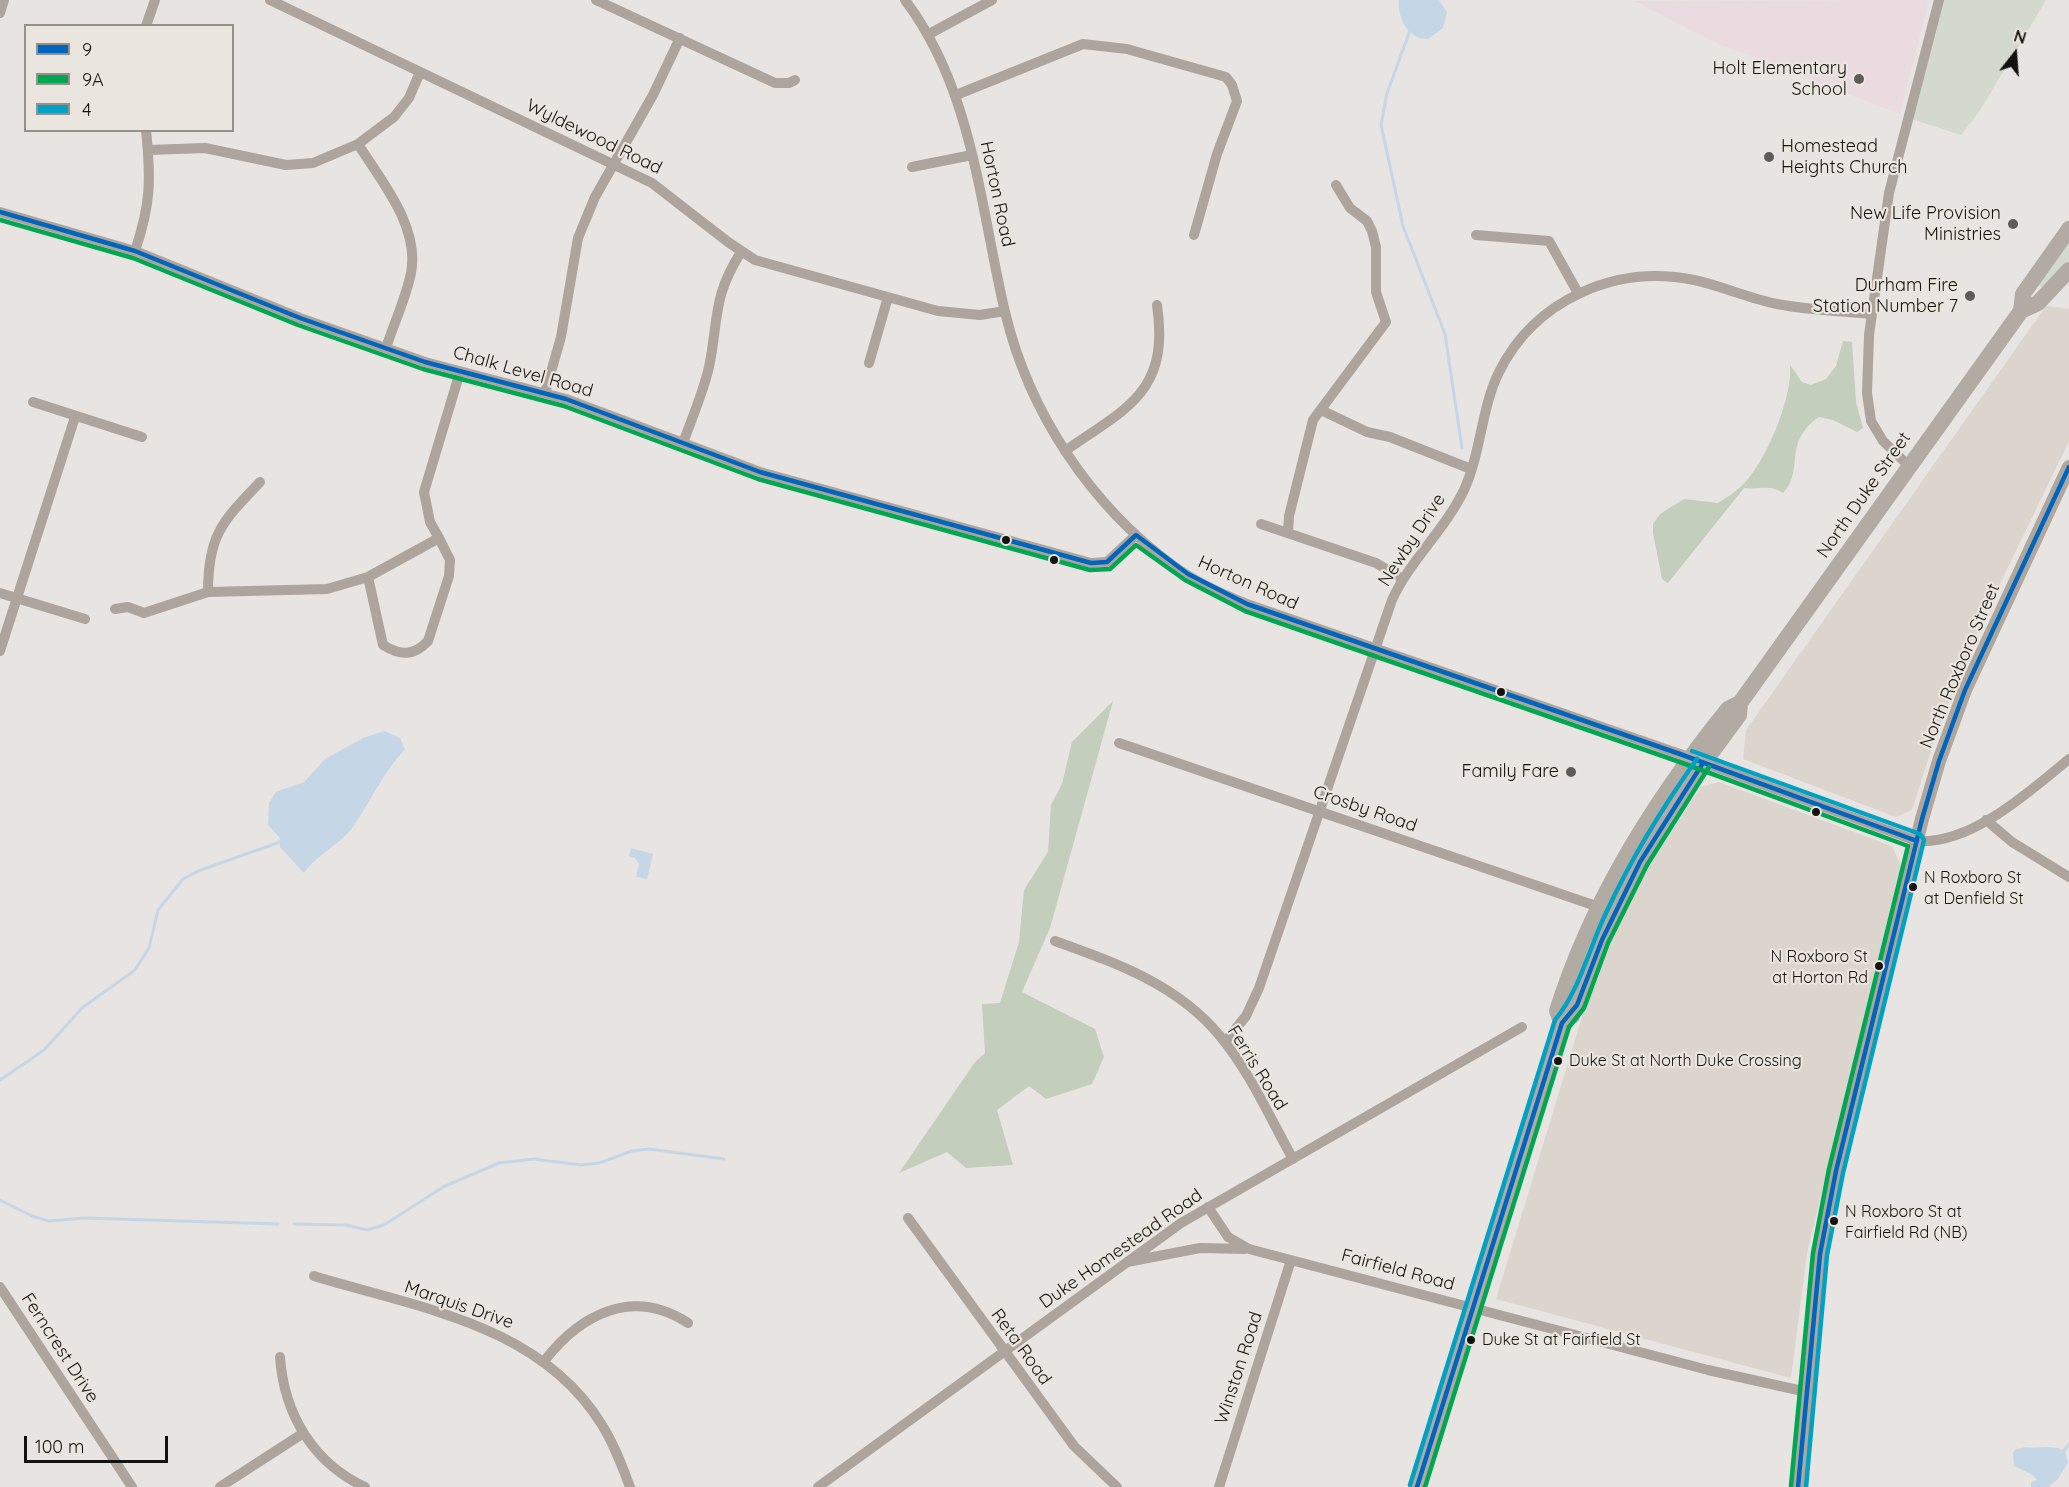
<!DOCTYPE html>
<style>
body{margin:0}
#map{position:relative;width:2069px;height:1487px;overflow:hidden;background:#e7e4e1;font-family:Quicksand,sans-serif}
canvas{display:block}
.legend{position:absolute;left:24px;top:24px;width:210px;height:108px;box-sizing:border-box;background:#eae5de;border:2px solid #94918c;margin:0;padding:8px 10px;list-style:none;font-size:18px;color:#141210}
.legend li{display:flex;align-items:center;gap:12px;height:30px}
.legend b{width:30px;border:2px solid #94918c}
.north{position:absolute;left:1985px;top:24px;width:60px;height:60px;-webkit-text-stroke:4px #eae5de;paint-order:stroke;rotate:17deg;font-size:16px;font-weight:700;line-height:24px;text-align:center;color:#141210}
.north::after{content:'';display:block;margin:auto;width:21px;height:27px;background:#141210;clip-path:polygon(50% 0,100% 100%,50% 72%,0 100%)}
.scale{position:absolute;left:24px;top:1436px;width:144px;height:27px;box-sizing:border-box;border:3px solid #141210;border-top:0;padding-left:8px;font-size:18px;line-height:21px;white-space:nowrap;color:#141210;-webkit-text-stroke:4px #eae5de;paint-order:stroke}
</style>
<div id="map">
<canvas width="2069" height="1487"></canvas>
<ul class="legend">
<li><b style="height:8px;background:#0065bd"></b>9</li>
<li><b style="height:8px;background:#00a651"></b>9A</li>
<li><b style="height:8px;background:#01a1c4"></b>4</li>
</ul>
<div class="north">N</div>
<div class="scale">100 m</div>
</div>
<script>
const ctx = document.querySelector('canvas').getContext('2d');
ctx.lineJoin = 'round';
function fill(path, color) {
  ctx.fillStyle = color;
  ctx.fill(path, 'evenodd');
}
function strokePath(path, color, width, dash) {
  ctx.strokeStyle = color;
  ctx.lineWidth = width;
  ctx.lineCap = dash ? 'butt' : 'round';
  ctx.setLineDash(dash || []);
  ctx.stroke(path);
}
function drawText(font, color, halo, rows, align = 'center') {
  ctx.font = font + ' Quicksand,sans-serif';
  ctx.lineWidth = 4.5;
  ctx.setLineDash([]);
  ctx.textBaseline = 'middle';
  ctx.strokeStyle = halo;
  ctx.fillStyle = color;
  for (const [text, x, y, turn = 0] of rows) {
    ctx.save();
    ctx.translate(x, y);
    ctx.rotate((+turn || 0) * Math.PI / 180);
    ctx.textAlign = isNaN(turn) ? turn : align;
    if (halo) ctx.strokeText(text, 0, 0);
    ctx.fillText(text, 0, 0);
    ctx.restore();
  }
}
fill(new Path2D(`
 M2046,306l23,3v132l-87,180 -43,105 -27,84 -16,7 -153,-58 3,-29z
 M1719,782l173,64 9,19 -94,388 -16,125 -295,-79 96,-315 36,-80 27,-47 46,-70z`), '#dcd5cd');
fill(new Path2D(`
 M1929,0l-29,114 -181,-70 -85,-43z`), '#eadbe0');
fill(new Path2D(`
 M1942,0h104l-67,112 -18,23 -49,-16z
 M2069,241v20l-27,27 -4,-4z`), '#d3d9cd');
fill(new Path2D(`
 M1843,341l9,1 4,60 7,26 -6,4 -24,-12 -14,-3c-37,25 -14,53 -36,76 -14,-9 -24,-3 -39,-5l-76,95 -6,-4 -9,-46v-9l7,-10 24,-15 34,4c11,-7 22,-14 30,-24 20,-24 45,-83 42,-114l12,17 9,3 15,-6 10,-13z
 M1113,701l-63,227 -28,64 73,37 9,28 -12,27 -46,15 -17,-13 -32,24 16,55 -47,3 -19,-16 -48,21 76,-111 10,-9 -3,-49 18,-1 19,-61 5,-52 24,-38 3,-47 11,-21 10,-42z`), '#c3cebd');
fill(new Path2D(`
 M1399,0h40l8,12 -4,16 -15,11c-20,1 -31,-22 -29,-39z
 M384,731l16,7 5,11c-21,23 -33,49 -50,75 -13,20 -37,29 -51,49l-24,-26v-9l-12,-13 1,-22 7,-11 28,-10 21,-23 38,-21z
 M631,848l22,6 -6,25 -11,-2 3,-13 -4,-6 -6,-2z
 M2026,1447c13,2 27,-3 39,4l3,11 -10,17 -9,8h-18v-5l6,-2 -4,-5 -19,-9 -1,-13 3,-4z`), '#c5d7e7');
strokePath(new Path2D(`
 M1411,28l-24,65 -6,32 22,101 42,108 17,114
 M0,1080l44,-30 38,-42 53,-38 14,-22 9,-38 25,-31 15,-8 82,-29
 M0,1200l32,16 17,5 35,-3 194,6
 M294,1224l52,1 21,5 17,-5 59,-38 56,-24 35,-4 47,6 18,-2 33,-12 17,-2 75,10
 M2063,1452l6,-8`), '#c5d7e7', 3);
strokePath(new Path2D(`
 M270,0l382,183 76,59 27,18 183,51 42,4 25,-4
 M596,0l179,83h14l6,-3
 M905,0c68,90 75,206 100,312 24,101 86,194 170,255 22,16 47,27 72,37l433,150 237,87c54,4 112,-49 152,-82
 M0,13l4,-13
 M146,26l9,-26
 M929,34l63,-34
 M956,95l127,-51 44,5 99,28 6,8 5,16 -20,53 -23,81
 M358,144c23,37 62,82 53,129 -5,25 -17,50 -25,75
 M148,150l57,-2 81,17 27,-2 45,-19 36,-27 15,-19 11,-26
 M912,167l60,-12
 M0,212l135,39 165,67 125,44 141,37 194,73 331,91 16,-1 29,-27
 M1476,235l73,6 29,52
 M135,251c16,-47 16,-72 11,-121
 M869,363l19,-66
 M545,393l16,-56 17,-99 17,-41 58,-102 27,-57
 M33,402l109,35
 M1321,410l46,22 23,5 81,32
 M683,443c9,-25 20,-50 26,-76 10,-49 3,-69 32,-115
 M1065,451c61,-43 105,-58 92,-146
 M1909,466l-26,-25 -12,-20 -4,-28 2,-58 20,-142 50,-193
 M1261,524l115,39 27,16
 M1288,533l1,-17 24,-96 73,-98 -10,-30v-45l-4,-16 -5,-10 -17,-13 -14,-23
 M368,577l15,68c18,11 31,11 45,-4l21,-65 1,-16 -11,-22
 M208,592c0,-57 14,-70 52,-110
 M0,593l85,26
 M115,609l13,-2 16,6 64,-21 119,-3 41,-12 71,-39 -9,-16 -6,-30 36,-120
 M0,651l75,-234
 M1119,743l480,164
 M1986,820l26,22 57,35
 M1055,941c61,22 122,43 165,95 30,36 50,82 73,123
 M1225,1042l21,-26 13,-28 133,-388c18,-40 53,-70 72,-110 17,-37 17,-81 35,-118 36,-72 116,-108 195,-92 28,6 54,18 83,24 31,6 63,7 95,10
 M1208,1207l20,30 21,12 459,121 99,22
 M908,1218l166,228 43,41
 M1127,1262l73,-14 45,1
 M314,1276c104,32 226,48 288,149 12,19 20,41 28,62
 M0,1287l132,200
 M280,1357c4,57 33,106 85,130
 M545,1360c36,-46 88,-73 143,-37
 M220,1487l82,-53
 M818,1487l363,-264 341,-196
 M1219,1487l72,-227`), '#ada59d', 10);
strokePath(new Path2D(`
 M1798,1487l22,-233 16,-83 86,-352 17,-58 26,-71 104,-223`), '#afa69e', 14);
strokePath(new Path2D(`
 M2021,311l2,-17 46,-65
 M1562,1023l-5,-12c35,-112 98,-212 171,-302l12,-6 281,-392 17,-8 31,-33
 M1417,1487l145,-464 10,-7 17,-48 34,-75 61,-103 55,-75 1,-12`), '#b2aba4', 16);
strokePath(new Path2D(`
 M0,212l135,39 165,67 125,44 141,37 194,73 331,91 16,-1 29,-27 52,39 59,30 433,150 237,87
 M1417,1487l145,-464 15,-18 25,-65 38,-78 63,-99
 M1798,1487l22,-233 16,-83 86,-352 17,-58 26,-71 104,-223`), '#0065bd', 4.5);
strokePath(new Path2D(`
 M0,220l133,38 165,67 125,44 141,37 194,73 332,91 20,-1 26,-24 49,35 60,31 432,150 231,85 -79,323 -16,84 -22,233
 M1425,1487l144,-460 15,-19 24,-65 39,-78 62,-98`), '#00a651', 4.5);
strokePath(new Path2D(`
 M1692,751l228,83 4,6 -81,333 -16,82 -21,232
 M1410,1485l145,-465c25,-30 34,-72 51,-107 25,-54 56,-105 91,-154`), '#01a1c4', 4.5);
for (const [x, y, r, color] of [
 [1859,79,6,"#5e5c59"],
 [1769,157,6,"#5e5c59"],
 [2013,224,6,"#5e5c59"],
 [1970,296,6,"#5e5c59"],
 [1006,540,5,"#141210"],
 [1054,560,5,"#141210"],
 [1501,692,5,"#141210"],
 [1571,772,6,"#5e5c59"],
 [1816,812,5,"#141210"],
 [1913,887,5,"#141210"],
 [1879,966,5,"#141210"],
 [1558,1061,5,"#141210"],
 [1834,1221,5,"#141210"],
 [1471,1340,5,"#141210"]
]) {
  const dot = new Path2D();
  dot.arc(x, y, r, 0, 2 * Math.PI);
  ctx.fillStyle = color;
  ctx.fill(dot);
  strokePath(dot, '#eae5de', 2);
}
drawText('16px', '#141210', '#eae5de', [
 ["N Roxboro St",1924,878],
 ["at Denfield St",1924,899],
 ["N Roxboro St",1868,957,"right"],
 ["at Horton Rd",1868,978,"right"],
 ["Duke St at North Duke Crossing",1569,1061],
 ["N Roxboro St at",1845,1212],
 ["Fairfield Rd (NB)",1845,1233],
 ["Duke St at Fairfield St",1482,1340]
], 'left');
drawText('18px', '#141210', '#eae5de', [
 ["Holt Elementary",1847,69],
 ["School",1847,90],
 ["Homestead",1781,147,"left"],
 ["Heights Church",1781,168,"left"],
 ["New Life Provision",2001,214],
 ["Ministries",2001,235],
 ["Durham Fire",1958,286],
 ["Station Number 7",1958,307],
 ["Family Fare",1559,772]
], 'right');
drawText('18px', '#141210', '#eae5de', [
 ["Wyldewood Road",594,137,26],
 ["Horton Road",997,194,78],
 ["Chalk Level Road",523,372,16],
 ["North Duke Street",1864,495,-55],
 ["Newby Drive",1412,540,-57],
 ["Horton Road",1248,583,24],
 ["North Roxboro Street",1960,666,-67],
 ["Crosby Road",1365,809,19],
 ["Ferris Road",1257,1068,58],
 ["Duke Homestead Road",1121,1249,-35],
 ["Fairfield Road",1398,1270,15],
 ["Marquis Drive",459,1305,19],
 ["Reta Road",1021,1347,54],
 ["Ferncrest Drive",60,1348,57],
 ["Winston Road",1239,1368,-72]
]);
</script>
